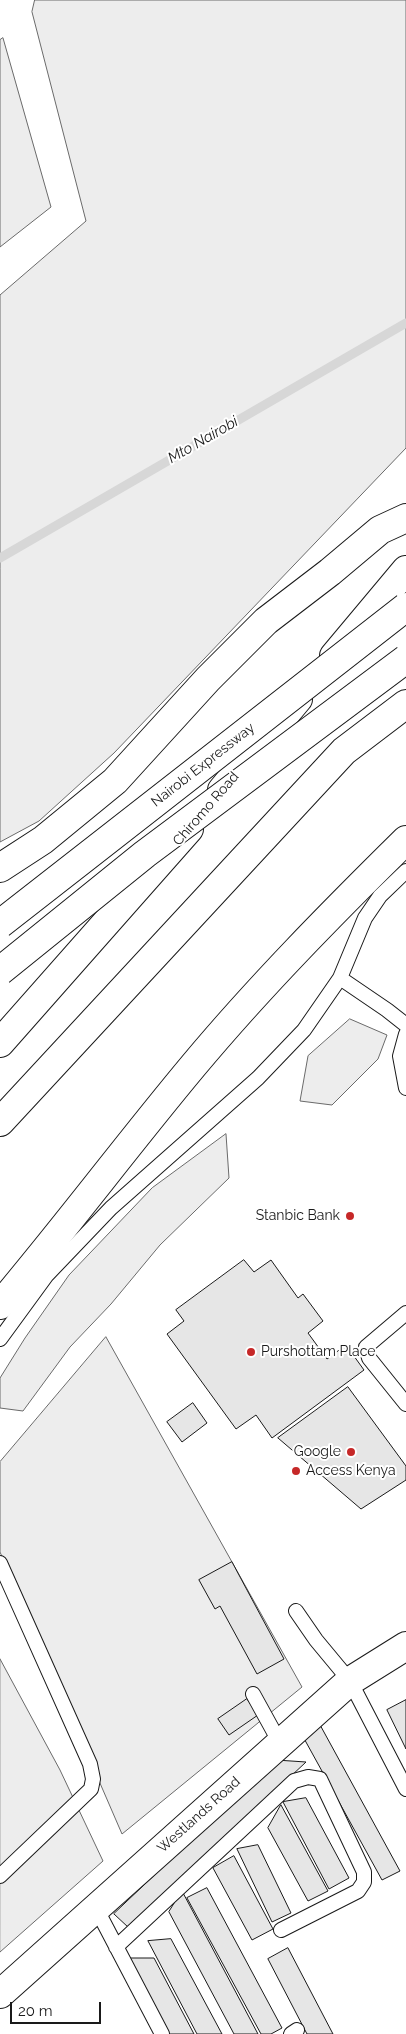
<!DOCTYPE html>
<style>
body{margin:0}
#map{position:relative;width:406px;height:2034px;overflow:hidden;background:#fff;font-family:Raleway,sans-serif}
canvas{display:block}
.scale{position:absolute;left:10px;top:2002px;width:91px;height:22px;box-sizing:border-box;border:2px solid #1a1a1a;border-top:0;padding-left:6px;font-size:15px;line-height:18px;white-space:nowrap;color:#1a1a1a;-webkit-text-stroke:4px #fff;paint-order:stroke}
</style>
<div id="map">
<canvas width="406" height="2034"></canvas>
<div class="scale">20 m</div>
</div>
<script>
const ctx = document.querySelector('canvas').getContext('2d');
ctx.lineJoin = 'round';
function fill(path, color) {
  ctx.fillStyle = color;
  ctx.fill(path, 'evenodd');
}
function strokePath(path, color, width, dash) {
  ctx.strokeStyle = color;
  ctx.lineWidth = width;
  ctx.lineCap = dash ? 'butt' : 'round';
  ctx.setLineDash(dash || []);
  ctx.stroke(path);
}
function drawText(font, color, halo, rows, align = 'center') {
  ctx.font = font + ' Raleway,sans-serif';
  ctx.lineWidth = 4;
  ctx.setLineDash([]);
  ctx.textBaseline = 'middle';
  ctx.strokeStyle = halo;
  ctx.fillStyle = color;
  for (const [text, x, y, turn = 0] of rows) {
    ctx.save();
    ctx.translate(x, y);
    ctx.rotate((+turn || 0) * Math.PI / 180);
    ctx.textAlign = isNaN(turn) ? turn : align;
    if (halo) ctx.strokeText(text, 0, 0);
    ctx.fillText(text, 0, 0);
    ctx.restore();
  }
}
const built = new Path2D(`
 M35,0h371v448l-292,305 -75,68 -39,21v-547l86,-74 -54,-209z
 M3,38l48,169 -51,40v-207z
 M350,1019l37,16 -9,24 -46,46 -32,-4 8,-45z
 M226,1134l3,44 -69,67 -49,59 -41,43 -47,64 -23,-3v-30l25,-40 44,-63 83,-87z
 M106,1337l196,350 -180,147 -122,-282v-90z
 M0,1659l60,111 43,91 -103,91z`);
fill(built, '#ededed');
strokePath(built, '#6a6a6a', 1);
strokePath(new Path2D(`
 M0,558l406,-235`), '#d7d7d7', 9);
const building = new Path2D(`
 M244,1260l10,12 17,-12 27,38 5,-4 20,27 -15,12 19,26 19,-14 18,25 -92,68 -16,-23 -20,14 -69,-95 17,-13 -8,-11z
 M348,1387l58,79v14l-45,29 -83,-71z
 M193,1403l14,20 -25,19 -15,-20z
 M232,1562l52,97 -27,15 -37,-68 -5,3 -16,-29z
 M247,1699l11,16 -29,20 -11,-16z
 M406,1700v49l-19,-39z
 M319,1723l81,148 -18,9 -81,-147z
 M276,1760l30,2 -177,166 -15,-14z
 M306,1798l43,80 -20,11 -46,-87z
 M281,1805l47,86 -20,10 -40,-73z
 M258,1845l33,68 -19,9 -35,-73z
 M234,1856l39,73 -21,11 -39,-72z
 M207,1888l75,140 -11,6h-10l-74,-136z
 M182,1891l76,143h-24l-65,-122z
 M171,1939l51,95h-25l-49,-93z
 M288,1948l45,86h-26l-39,-75z
 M128,1958h26l40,76h-26z`);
fill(building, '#e6e6e6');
strokePath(building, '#1a1a1a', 1);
const service = new Path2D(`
 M340,978l47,32 19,15
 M406,1034l-6,22 6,32
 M406,1313l-40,34 3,11 37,46
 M0,1339l46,-63 65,-68 147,-130 46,-48 36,-52 25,-60 15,-22 26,-25
 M0,1563l90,201 3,15 -2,10 -91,87
 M296,1611l20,29 34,41 56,108
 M253,1694l27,49
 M96,1908l66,126
 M116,1947l178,-166 14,-4 12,2 44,93v10l-6,9 -77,39
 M291,2034l6,-4`);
const minor = new Path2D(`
 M0,1994l350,-313 56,-35`);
const trunk = new Path2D(`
 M334,656l72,-86
 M222,790l76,-91
 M0,868l43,-28 72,-59 93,-102 58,-58 64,-49 50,-42 26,-12
 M0,1043l189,-214
 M0,1122l344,-371 62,-47`);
const motorway = new Path2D(`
 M0,1305c66,-78 127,-160 193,-239 66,-79 139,-153 213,-226`);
strokePath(service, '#1a1a1a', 16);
strokePath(minor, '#1a1a1a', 30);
strokePath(trunk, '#1a1a1a', 30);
strokePath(motorway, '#1a1a1a', 30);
strokePath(service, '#fff', 14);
strokePath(minor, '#fff', 28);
strokePath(trunk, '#fff', 28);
strokePath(motorway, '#fff', 28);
const motorwayBridge = new Path2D(`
 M0,924l406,-317
 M0,971l145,-117 261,-195`);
strokePath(motorwayBridge, '#1a1a1a', 30, []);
strokePath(motorwayBridge, '#fff', 28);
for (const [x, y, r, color] of [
 [350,1216,5,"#c62828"],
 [251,1352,5,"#c62828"],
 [351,1452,5,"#c62828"],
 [296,1471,5,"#c62828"]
]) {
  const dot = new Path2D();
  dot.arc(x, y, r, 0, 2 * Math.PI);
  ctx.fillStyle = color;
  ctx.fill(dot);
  strokePath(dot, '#fff', 2);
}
drawText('14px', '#1a1a1a', '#fff', [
 ["Nairobi Expressway",203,765,-38],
 ["Chiromo Road",206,809,-49],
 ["Westlands Road",199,1815,-42]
]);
drawText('14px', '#1a1a1a', '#fff', [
 ["Stanbic Bank",340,1216],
 ["Purshottam Place",261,1352,"left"],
 ["Google",341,1452],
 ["Access Kenya",306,1471,"left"]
], 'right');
drawText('italic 15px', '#1a1a1a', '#fff', [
 ["Mto Nairobi",203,440,-30]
]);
</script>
